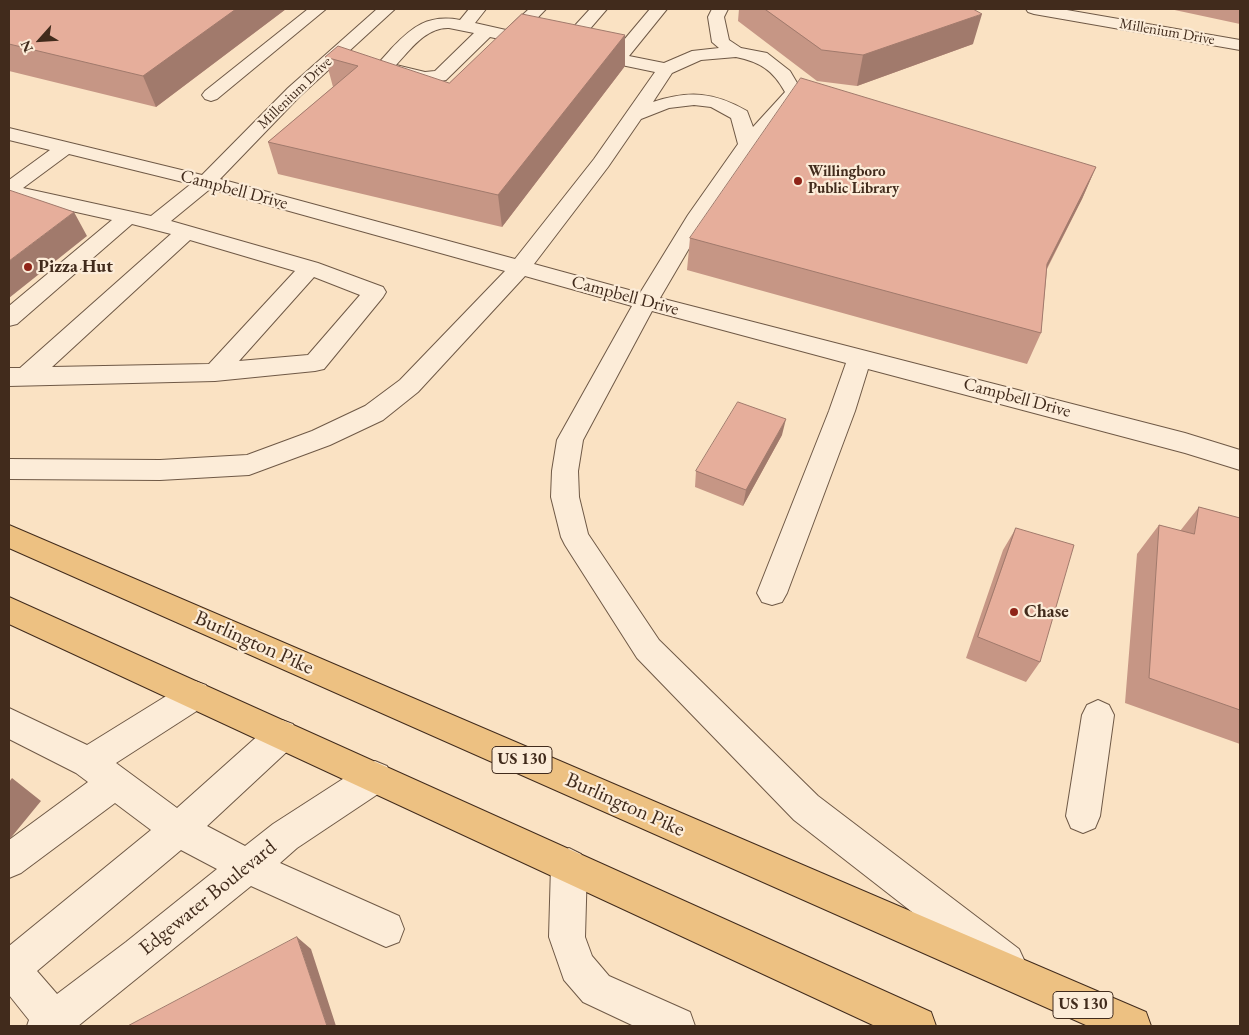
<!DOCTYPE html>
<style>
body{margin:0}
#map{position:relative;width:1249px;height:1035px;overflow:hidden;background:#fae2c3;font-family:"EB Garamond",serif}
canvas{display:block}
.frame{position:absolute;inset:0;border:10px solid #412b1c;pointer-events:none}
.north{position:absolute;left:15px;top:15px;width:50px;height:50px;-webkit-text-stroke:4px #fcecd8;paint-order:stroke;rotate:244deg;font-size:14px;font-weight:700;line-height:20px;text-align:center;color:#412b1c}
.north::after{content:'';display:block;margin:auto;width:18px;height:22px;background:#412b1c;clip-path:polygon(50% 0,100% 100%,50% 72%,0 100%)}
</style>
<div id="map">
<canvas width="1249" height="1035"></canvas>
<div class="frame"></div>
<div class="north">N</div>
</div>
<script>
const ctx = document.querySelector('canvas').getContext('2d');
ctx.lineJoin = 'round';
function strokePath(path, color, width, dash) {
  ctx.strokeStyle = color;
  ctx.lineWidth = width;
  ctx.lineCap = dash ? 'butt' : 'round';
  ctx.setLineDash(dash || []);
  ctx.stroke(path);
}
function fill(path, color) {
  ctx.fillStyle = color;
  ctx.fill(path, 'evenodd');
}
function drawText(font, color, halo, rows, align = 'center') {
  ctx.font = font + ' "EB Garamond",serif';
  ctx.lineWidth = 4.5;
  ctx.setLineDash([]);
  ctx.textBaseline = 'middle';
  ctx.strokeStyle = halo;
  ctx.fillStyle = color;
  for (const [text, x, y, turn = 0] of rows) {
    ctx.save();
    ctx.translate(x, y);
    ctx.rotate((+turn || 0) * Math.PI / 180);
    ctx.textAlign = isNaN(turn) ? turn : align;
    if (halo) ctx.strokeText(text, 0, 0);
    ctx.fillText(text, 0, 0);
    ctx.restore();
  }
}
const minor = new Path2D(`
 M308,9h18l-109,90 -6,2 -6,-2 -3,-4 3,-4z
 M377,9h18l-95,87 -80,83 295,80 79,-100 61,-87 -72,-15 -3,-4 3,-4 6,-1 24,5 37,-44h17l-38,47 35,7 28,-12 27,-3 -7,-6 -4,-25 4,-8h16l-4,8 5,23 12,8 26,5 23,18 13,22 -48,55 -47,68 -48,82 525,135 55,17v20l-55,-17 -317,-84 -13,42 -68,182 -5,9 -10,3 -10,-3 -5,-9 72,-182 17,-48 -194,-52 -69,129 -5,31 1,26 9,37 71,106 159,156 201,153 6,13 -6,13 -13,6 -13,-6 -199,-155 -157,-162 -72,-113 -4,-8 -10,-40 1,-26 5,-31 75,-134 -107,-30 -107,116 -35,28 -53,25 -81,30 -89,5 -151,-1v-20l151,1 87,-5 65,-24 53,-25 35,-26 105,-109 -295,-82 -39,32 147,42 65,24 3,5 -3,5 -59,72 -9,2 -100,10 -206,5v-18h11l151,-134 -39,-10 -115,100 -8,2v-20l103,-86 -103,-23v-17l41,-30 -41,-10v-12l193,47 86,-87zM736,57c24,5 37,13 49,35l-32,35 -6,-16c-33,-19 -58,-21 -94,-9l19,-29 29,-13zM694,105l17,2 20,11 7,26 -50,71 -48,78 -106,-29 74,-97 33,-48 28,-11zM69,154l122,30 -40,32 -128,-28zM190,240l105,31 -86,93 -157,3zM314,277l46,18 -52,60 -69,6z
 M469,9h17l-11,14 31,7 23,-21h17l-24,25 21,4 3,4 -3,4 -6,1 -47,-10 -44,43c-23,6 -46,-4 -68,-9l-3,-4c5,-6 11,-12 16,-18 21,-22 37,-35 69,-29zM449,28l25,5 -39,38 -10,1 -29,-7c14,-15 30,-38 53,-37z
 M590,9h17l-37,43 -6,1 -6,-1 -3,-4 3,-4z
 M1026,9h35l179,31v10l-206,-36 -6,-2z
 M195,681l11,4 5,10 -5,10 -90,58 61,45 94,-84 11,-4 11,4 5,11 -5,11 -86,80 38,20 28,-22 90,-58 12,-5 12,5 5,11 -5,11 -90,60 -17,15 119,53 5,13 -5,13 -13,5 -135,-61 -173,140h-51l2,-6 -20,-25v-49l142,-116 -36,-27 -94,70 -12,5v-38l79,-58 -12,-9 -67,-34v-31l78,37 97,-60zM181,850l36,19 -91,73 -69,52 -20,-23z
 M1098,700l11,5 5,10 -14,101 -5,12 -12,5 -12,-5 -5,-12 16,-101 5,-10z
 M569,848l12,6 6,12 -2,71 7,19 17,20 81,36 5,14h-61l-51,-24 -19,-22 -15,-43 2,-71 6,-12z`);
const highway = new Path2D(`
 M9,525l1137,487 5,14h-63l-1079,-478z
 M9,597l922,415 5,14h-61l-866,-402z`);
strokePath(minor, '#6f5946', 2);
strokePath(highway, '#412b1c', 2);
fill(minor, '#fcecd8');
fill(highway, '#edc182');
fill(new Path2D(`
 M9,9h277l-130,98 -147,-36z
 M739,9h234v35l-116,42 -40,-5 -79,-60z
 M1170,9h70v15z
 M625,35v31l-123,161 -224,-53 -10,-32 65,-55 -8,-30 124,26z
 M1096,167l-14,32 -35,70 -6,64 -14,31 -340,-94 3,-32z
 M782,435l-39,71 -48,-19 1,-16z
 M1199,507l41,11v226l-115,-41 12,-149 22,-29 21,6z
 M1016,528l24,134 -14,20 -60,-24 37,-108z`), '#c69685');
fill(new Path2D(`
 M236,9h50l-130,98 -13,-31z
 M982,14l-9,30 -116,42 6,-31z
 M625,35v31l-123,161 -4,-32z
 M1096,167l-14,32 -49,96 14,-31z
 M74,212l13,24 -78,62v-37z
 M786,419l-4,16 -39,71 3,-16z
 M12,778l29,23 -32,39v-58z
 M297,937l14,12 25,77h-9z`), '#a17a6c');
const building = new Path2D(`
 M9,9h227l-93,67 -134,-32z
 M765,9h208l9,5 -119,41 -41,-5z
 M522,14l103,21 -127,160 -230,-53 90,-76 -33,-9 13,-11 111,37z
 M801,78l295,89 -49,97 -6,69 -351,-95z
 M9,190l65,22 -65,49z
 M738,402l48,17 -40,71 -50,-19z
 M1199,507l41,11v192l-91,-32 10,-153 35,9z
 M1016,528l58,17 -34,117 -62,-25z
 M297,937l30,89h-199z`);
fill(building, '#e6ae9b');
strokePath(building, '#a17a6c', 1);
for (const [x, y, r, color] of [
 [798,181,5,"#8f2418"],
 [28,267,5,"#8f2418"],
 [1014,612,5,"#8f2418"]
]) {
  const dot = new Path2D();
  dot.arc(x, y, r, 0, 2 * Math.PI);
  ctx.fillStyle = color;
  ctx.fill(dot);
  strokePath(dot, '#fcecd8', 2);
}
drawText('15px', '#412b1c', '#fcecd8', [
 ["Millenium Drive",1167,32,10],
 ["Millenium Drive",295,93,-44]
]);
drawText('bold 15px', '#412b1c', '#fcecd8', [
 ["Willingboro",808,172],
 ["Public Library",808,189]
], 'left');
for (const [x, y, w] of [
 [522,760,60],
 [1083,1005,60]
]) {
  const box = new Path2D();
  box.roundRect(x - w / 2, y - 13.5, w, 27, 4);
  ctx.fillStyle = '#fcecd8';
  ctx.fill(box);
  strokePath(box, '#412b1c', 1);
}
drawText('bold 16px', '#412b1c', null, [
 ["US 130",522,760],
 ["US 130",1083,1005]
]);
drawText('18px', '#412b1c', '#fcecd8', [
 ["Campbell Drive",234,190,15],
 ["Campbell Drive",625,296,15],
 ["Campbell Drive",1017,398,15]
]);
drawText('bold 18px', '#412b1c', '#fcecd8', [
 ["Pizza Hut",38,267],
 ["Chase",1024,612]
], 'left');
drawText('21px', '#412b1c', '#fcecd8', [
 ["Burlington Pike",254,643,24],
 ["Burlington Pike",625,805,24],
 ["Edgewater Boulevard",208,898,-39]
]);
</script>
